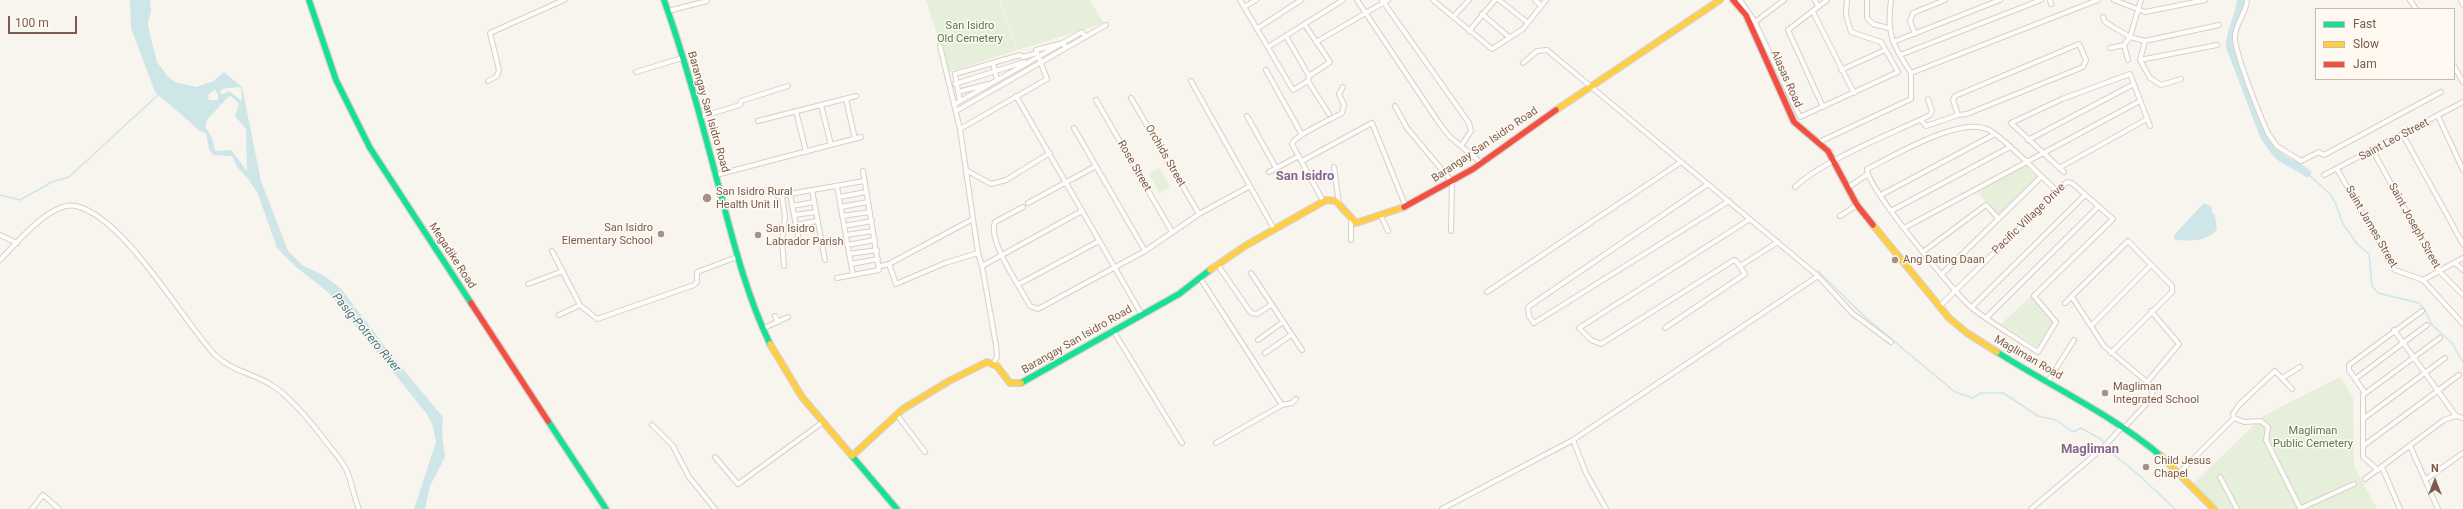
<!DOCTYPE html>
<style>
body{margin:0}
#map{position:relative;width:2463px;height:509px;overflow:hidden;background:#f8f4ee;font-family:Roboto,sans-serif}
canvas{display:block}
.legend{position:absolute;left:2315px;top:8px;width:140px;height:72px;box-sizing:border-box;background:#fff9f1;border:1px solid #c9baaf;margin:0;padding:5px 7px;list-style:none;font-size:12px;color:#785c4d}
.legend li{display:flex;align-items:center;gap:8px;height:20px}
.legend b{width:20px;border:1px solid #c9baaf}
.north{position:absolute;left:2415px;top:461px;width:40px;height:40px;-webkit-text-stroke:3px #fff9f1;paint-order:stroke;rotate:0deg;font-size:11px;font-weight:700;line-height:16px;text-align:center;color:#785c4d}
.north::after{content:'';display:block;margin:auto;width:14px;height:18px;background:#785c4d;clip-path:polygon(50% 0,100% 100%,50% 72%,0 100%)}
.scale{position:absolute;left:8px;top:16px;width:69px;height:18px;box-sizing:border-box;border:2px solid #785c4d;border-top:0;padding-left:5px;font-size:12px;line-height:14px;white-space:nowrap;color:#785c4d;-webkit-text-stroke:3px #fff9f1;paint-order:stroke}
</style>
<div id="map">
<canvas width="2463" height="509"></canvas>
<ul class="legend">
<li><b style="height:5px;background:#16e098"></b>Fast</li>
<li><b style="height:5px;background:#ffcf43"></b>Slow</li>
<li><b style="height:5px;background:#f24e42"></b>Jam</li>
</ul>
<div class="north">N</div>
<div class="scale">100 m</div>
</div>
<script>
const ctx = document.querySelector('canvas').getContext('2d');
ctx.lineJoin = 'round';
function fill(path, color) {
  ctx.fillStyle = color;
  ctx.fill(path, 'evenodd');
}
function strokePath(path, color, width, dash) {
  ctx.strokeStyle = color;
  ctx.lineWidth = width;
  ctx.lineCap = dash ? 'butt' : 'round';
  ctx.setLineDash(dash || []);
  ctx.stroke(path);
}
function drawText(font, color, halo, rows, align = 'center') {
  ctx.font = font + ' Roboto,sans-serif';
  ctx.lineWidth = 3;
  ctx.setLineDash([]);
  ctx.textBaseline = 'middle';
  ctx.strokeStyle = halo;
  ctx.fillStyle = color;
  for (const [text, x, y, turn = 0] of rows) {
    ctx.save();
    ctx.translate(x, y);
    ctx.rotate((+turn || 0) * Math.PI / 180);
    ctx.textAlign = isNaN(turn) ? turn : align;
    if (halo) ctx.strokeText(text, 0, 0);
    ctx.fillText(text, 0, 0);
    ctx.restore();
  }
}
fill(new Path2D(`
 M926,0h73l18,50 -68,22z
 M1000,0h89l15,23 -86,27z
 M2025,165l13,12 -40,40 -20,-25z
 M1159,168l11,19 -10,6 -11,-19z
 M2031,296l23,26 -15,26 -38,-24z
 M2340,377l13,20 1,69 23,43h-163l-23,-23 72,-70z`), '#e5efd9');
fill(new Path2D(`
 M130,0h20l1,11 -3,12 3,16 6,23 11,15 7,5 21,5 18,-6 10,-9 18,15 19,94 27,70 14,14 23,11 17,14 51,67 50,60 -1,16 3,24 -15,29 -5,23h-11l22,-67 -3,-16 -6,-12 -98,-121 -33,-26 -19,-19 -19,-54 -9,-14 -12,-13 -5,-11 -19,-1 -4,-6 -3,-16 -6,-2 -45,-39 -24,-64zM237,87l4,1 1,13 -13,-10 -5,3 -4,-1 2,-4zM215,89l3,6v5h-9l-1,-5zM231,96l8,8 -4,12 11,13 1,42 -16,-21 -16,1 -2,-11 -8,-14 2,-6 21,-23z
 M2204,203l8,4v6l3,2 2,14c-9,13 -27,12 -42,11l-1,-5z`), '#cfe6e9');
strokePath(new Path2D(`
 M2307,173l23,21 5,8 8,22 15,21 11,9 3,32 6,7 41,10 6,7 7,15 20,18 11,19
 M0,195l20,5 32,-18 17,-5 90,-83
 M1818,271l47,46 90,75 18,6 8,-5h22l35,23 18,4 17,12 8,-4 21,12 6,10 32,26 35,33`), '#cfe6e9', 1.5);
strokePath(new Path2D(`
 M2241,0c-1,17 -12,30 -11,47l34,89c6,9 13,21 24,26 7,4 12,5 19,11`), '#cfe6e9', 8);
const street = new Path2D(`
 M1240,0l53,90 15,-9
 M1357,0l82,123 10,13 31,26
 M1382,0l87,123 2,8 -10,15
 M1433,0l59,49 31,-20 23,-29
 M1499,0l29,23
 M1535,0l6,6
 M1740,0l15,22 45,95 98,-45 -17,-30 -30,-10 -5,-17 1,-15
 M1815,0l3,7
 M1867,0v18l6,6 15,4
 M1891,0c-5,33 2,46 20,73
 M2050,0l1,4
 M2114,0l31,12 60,-12
 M2247,0c-1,14 -13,26 -12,38 0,15 26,81 34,97l8,11 24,15 18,-9 5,3 117,-63
 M2410,0l6,9
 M2461,0l2,5
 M1244,7l12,-7
 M668,11l39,-10
 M1813,12l41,81
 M1482,14l27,23
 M1453,17l16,-17
 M2103,17l2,5 25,15 15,4 74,-16
 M1755,22l29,-22
 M1305,25l25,37 -21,14
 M1258,28l43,-28
 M1469,31l26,-31
 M1915,34l-5,-13 3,-8 32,-13
 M1286,36l23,40 -1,5 21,33
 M2145,41l-5,19 10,18 11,7 20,-6
 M1316,42l72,-42
 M1893,42l107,-42
 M940,46l20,83 18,124 4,13 14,79 1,12 -4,7
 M1268,47l75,-47
 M2110,48l14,-3
 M1900,55l141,-55
 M2128,60l-4,-15 6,-8 11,-37
 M2140,60l77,-15
 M993,63l4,17
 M1523,63l14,-12 10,-1 271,226 34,37 39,29
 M2454,66l9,16
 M1266,70l36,65
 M1841,70l44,-20
 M636,72l46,-14
 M488,81l9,-5 2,-6 -9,-37 74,-33
 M1191,81l83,148
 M955,84l69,-22
 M958,92l30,-8
 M1016,96l126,219
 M1131,98l68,116
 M846,99l9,40
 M1096,100l76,132
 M960,101l-5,-27 65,-19 3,2 14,-4
 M955,104l127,-72 4,5
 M821,105l10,40
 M1395,106l12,22 45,54 -1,49
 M1823,107l-35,-77 39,-30
 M796,111l10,41
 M956,111l150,-86
 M1247,116l29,52
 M2438,116l25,54
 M700,117l40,-12 1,-4 47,-15
 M1921,120l5,6 32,-11 9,-1 116,-47 3,-7 -7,-16 -124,52 -2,4 5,15
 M758,121l98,-25
 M1074,128l71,123
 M960,129l87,-50 -11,-29 27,-7 3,5
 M2403,135l60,109
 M2028,140l106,-56
 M1819,142l92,-43v-26l187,-73
 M2373,151l66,120 24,24
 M1302,161l70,-38 34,84
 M1334,167l5,37
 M2059,168l88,-49
 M2337,169l58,101 28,10 40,44
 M966,170l25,14 15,-4 44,-27
 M1269,172l30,-16
 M2064,172l-53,-49 51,-24 68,-25 20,52
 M716,175l145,-38
 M2324,175l139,-73
 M1708,184l-180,123 1,9 5,7 195,-122
 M837,186l16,89
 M1795,187c30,-28 96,-53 135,-72l2,-4 -4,-12
 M1847,188l21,-14
 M812,190l13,70
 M790,194l8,42
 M1881,195l114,-61
 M778,196l86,-15
 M782,196l3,21 -3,24 2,25
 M839,197l27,-5
 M1323,201l-31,-57c3,-9 40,-25 50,-31l2,-8 -5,-11 4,-7
 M1028,203l68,-37
 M792,206l22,-4
 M841,207l27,-5
 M1023,207l-28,15c-8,19 26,66 35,84l8,3 107,-58 54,-37 51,-28
 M1891,211l119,-64
 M794,215l22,-3
 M842,216l28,-4
 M1381,216l7,15
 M1840,216l17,-11
 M796,225l21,-4
 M844,226l28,-5
 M1904,228l236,-127
 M0,235l17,8
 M846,235l27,-4
 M1351,240v-19
 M847,245l28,-5
 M552,251l28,54 17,14 97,-34 3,-3v-10l40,-15
 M1924,251l62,-46 12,13
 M849,254l28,-4
 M0,260c17,-17 50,-59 76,-54 48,11 105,112 138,148 16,16 37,19 56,30 21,12 45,43 60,63 5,6 12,14 16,22 6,12 7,27 13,40
 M2455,263l8,7
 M851,264l27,-5
 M889,264l7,20 49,-21 33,-10
 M1217,264l34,49 6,1 14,-9
 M880,266l9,-2 84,-45
 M982,266l100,-55
 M1740,266l38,-24
 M1251,273l51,77
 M1941,275l100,-98
 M837,278l42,-8 -16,-99
 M1200,278l82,127
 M2423,280l40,-22
 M528,284l35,-13
 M1019,284l80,-43
 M1487,292l194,-130
 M2072,297l32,49 43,36 6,7 -2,10 -28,30
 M2065,303l63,-62 44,45v6l-61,61
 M1939,307l16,-16 102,-100 10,-9 5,1 41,36 -79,77 22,26 -18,30c-22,-14 -45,-28 -66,-44 -17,-14 -106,-122 -105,-139 27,-13 94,-54 122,-39 18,10 51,46 68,61
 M1972,307l113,-112
 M559,315l21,-10
 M775,316l3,6
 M1986,318l112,-111
 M2091,326l60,-61
 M764,328l24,-11
 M1665,328l80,-54 -9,-13 -2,-1 -133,84 -10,-4 -12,-12 171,-109
 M2394,330l62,86
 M1114,332l68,111
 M1258,340l25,-18
 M1265,353l26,-18
 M2282,378l18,-11
 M2355,379l72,-54
 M2147,382l32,-38 -28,-33
 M2047,383l27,-43
 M2365,393l-16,-23v-5l73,-54
 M897,415l28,37
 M2234,418l10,4 17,-1 7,6 -2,13 34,68
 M2363,419l82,-61
 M652,425l21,21 16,31 26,32
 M1573,440l13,33 20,36
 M1216,443l66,-38 10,-2 4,-4
 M2363,446l96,-71
 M2410,446l28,63
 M715,457l23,27 85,-62
 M2382,467l18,42
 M2378,470l-15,-13v-62l77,-57
 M2179,473l55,-55 -1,-4 6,-9 36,-34 17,18
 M2220,477l17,32
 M2365,479l79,-59 12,-4 7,2
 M2425,480l38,-27
 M32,509l11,-14 16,14
 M1442,509l131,-69 245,-164
 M2031,509l72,-61 18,-20
 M2299,509l55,-25`);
const fast = new Path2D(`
 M309,0l27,80 34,68 101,155
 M664,0c21,59 37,119 53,180 15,56 28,112 53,164
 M1997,352c53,34 116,63 164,104
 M1021,383l158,-89 31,-24
 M548,421l58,88
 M852,456l45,53`);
const slow = new Path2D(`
 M1556,110l164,-110
 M1873,225l76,93 18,15 30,19
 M1210,270l35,-24 81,-46 10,1 20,22 48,-16
 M770,344l32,53 50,59 51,-47 46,-28 38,-19 10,4 13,17h11
 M2161,456l53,53`);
const jam = new Path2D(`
 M1733,0l13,15 48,107 34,29 29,54 16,20
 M1404,207l69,-38 83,-59
 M471,303l77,118`);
strokePath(street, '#d6d0c9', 6);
strokePath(fast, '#d8d1ca', 8);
strokePath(slow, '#d8d1ca', 8);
strokePath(jam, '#d8d1ca', 8);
strokePath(street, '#fefdfc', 4);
strokePath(fast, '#16e098', 5.5);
strokePath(slow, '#ffcf43', 5.5);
strokePath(jam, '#f24e42', 5.5);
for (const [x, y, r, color] of [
 [707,198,5,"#a59185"],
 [661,234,4,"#a59185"],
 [758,235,4,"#a59185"],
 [1895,260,4,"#a59185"],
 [2105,393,4,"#a59185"],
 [2146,467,4,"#a59185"]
]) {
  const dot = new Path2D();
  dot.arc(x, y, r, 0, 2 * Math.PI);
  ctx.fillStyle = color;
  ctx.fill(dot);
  strokePath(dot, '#fff9f1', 1.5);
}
drawText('11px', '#547d44', '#fff9f1', [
 ["San Isidro",970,26],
 ["Old Cemetery",970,39],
 ["Magliman",2313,431],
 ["Public Cemetery",2313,444]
]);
drawText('11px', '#785c4d', '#fff9f1', [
 ["Alasas Road",1786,79,66],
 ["Barangay San Isidro Road",708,112,74],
 ["Saint Leo Street",2394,140,-28],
 ["Barangay San Isidro Road",1485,145,-34],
 ["Orchids Street",1165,156,60],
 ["Rose Street",1134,166,60],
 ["Pacific Village Drive",2029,219,-44],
 ["Saint Joseph Street",2414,226,61],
 ["Saint James Street",2371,227,60],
 ["Megadike Road",452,256,57],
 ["Barangay San Isidro Road",1077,340,-30],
 ["Magliman Road",2028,358,30]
]);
drawText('11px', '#785c4d', '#fff9f1', [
 ["San Isidro Rural",716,192],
 ["Health Unit II",716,205],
 ["San Isidro",653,228,"right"],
 ["Elementary School",653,241,"right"],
 ["San Isidro",766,229],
 ["Labrador Parish",766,242],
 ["Ang Dating Daan",1903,260],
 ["Magliman",2113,387],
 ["Integrated School",2113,400],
 ["Child Jesus",2154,461],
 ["Chapel",2154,474]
], 'left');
drawText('italic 12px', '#437883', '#fff9f1', [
 ["Pasig-Potrero River",366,333,50]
]);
drawText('bold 13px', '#846593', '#fff9f1', [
 ["San Isidro",1305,177],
 ["Magliman",2090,450]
]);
</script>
